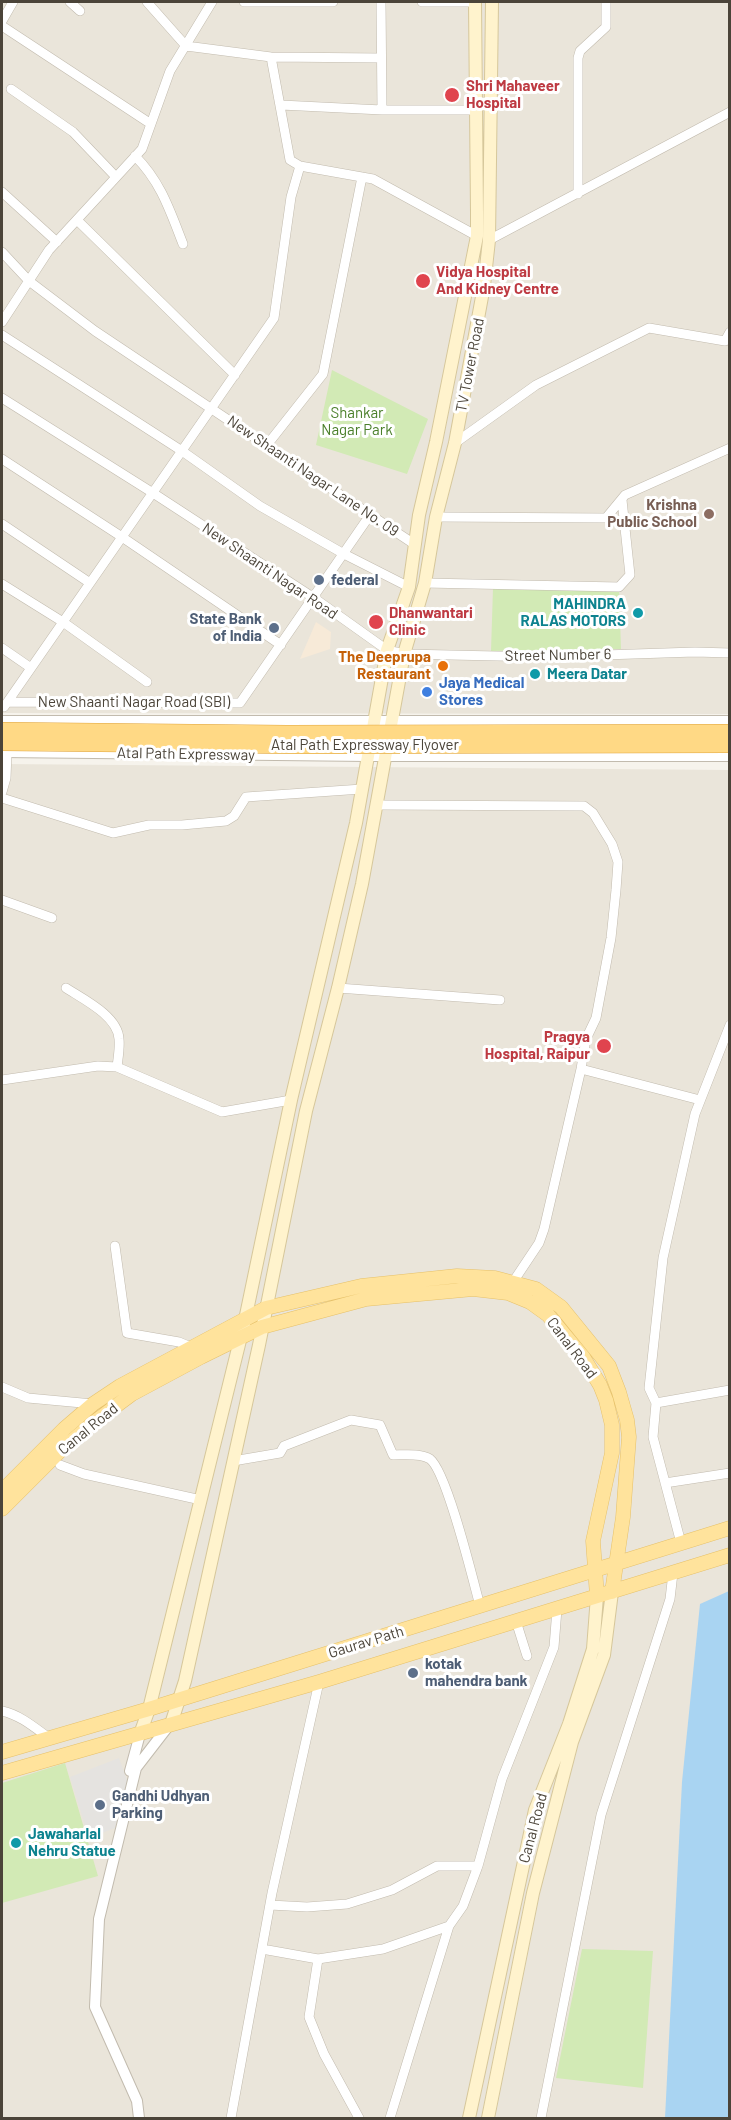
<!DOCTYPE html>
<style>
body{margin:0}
#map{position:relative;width:731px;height:2120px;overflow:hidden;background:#f6f3ec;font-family:Barlow,sans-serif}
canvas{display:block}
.frame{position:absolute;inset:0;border:3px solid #4b4439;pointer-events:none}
</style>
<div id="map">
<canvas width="731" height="2120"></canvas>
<div class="frame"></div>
</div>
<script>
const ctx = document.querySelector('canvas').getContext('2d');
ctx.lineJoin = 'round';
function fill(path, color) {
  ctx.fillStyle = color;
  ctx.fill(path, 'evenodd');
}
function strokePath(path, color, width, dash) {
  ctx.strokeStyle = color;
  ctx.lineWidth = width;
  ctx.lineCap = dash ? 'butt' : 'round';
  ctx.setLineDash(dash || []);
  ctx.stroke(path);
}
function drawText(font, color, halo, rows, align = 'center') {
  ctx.font = font + ' Barlow,sans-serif';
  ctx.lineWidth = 6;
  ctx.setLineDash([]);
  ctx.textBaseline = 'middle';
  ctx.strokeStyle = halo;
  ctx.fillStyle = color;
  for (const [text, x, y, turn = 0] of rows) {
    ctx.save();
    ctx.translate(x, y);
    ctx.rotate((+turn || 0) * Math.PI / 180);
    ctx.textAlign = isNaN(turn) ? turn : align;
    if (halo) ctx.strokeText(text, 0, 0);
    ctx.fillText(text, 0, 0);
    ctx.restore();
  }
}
fill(new Path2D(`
 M2,2h727v712l-727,-1z
 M2,764l727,6v1348h-727z`), '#eae5da');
fill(new Path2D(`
 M316,622l15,10 -1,17 -30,10z`), '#f7ead8');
fill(new Path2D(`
 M332,370l96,49 -21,55 -91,-29z
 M619,587l2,62 -130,2 2,-63z
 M65,1763l33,113 -96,27v-120z
 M582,1949l71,2 -10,137 -87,-10z`), '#d2eab5');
fill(new Path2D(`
 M119,1758l9,25 -13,45 -26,10 -19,-61z`), '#e5e3e0');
fill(new Path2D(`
 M729,1591v527h-64l17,-336 18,-178z`), '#a9d4f2');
const minor = new Path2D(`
 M70,2l10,9
 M147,2l39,44 85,11 110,1
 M244,2h89
 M381,2l1,108h95
 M422,2h53
 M2,21l11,-19
 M2,26l149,98
 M271,57l19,103 10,6
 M11,89l62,43 43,45
 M281,105l101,5
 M135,156c26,26 35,55 48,88
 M2,192l55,50
 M578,194v-136l2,-7 26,-24v-25
 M77,220l158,155
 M489,240l241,-128
 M2,252l27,29 66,50 319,213
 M2,322l47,-72 93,-101 28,-78 42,-69
 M2,335l180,116 78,55 84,48 65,33
 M2,398l151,95 161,105 73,52 17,4 139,3 152,-5 35,1
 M455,443l81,-58 113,-57 76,13 5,-9
 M267,445l56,-71 39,-197
 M2,459l120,78 159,108
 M436,517l170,1 19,-23 105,-47
 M2,524l88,59
 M425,583l194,4 11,-12 -8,-75
 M2,584l61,38 84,60
 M2,648l29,20
 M8,702l232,1 130,-188
 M4,707l270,-389 17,-121 9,-31 73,13 104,57
 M2,792l4,-14 1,-26
 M2,798l111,35 36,-8h33l44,-4 8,-5 12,-19 116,-8
 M377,805l207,1 9,7 19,31 6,18 -2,28 -5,48 -15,80 -10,21 -5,30 -37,160 -5,14 -28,42
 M2,900l50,18
 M66,988c17,11 52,28 53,51 1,9 -1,19 -2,28
 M338,988l162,12
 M581,1069l119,31
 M2,1080l96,-14 19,1 105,45 69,-12
 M115,1246l12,87 52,9 12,5
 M2,1387l26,11 65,6
 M656,1403l-7,-15 14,-130 32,-144 35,-89
 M233,1461l47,-8 4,-7 67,-26 29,5 13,30c11,0 28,-2 37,4 17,13 43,121 50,147
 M60,1465l24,9 117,26
 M665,1483l65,-10
 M681,1543l-28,-106 3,-34 74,-13
 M516,1621l11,35
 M2,1711c18,4 32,16 47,27
 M270,1905l37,2 40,-3 45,-14 45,-24h41
 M262,1949l56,10 65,-10 66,-23
 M318,1959l-9,58 15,37 35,64
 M231,2118l41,-225 47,-211
 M390,2118l59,-192 14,-20 15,-40 24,-87 52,-132 3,-38
 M541,2118l60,-303 69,-216 3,-26`);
const tertiary = new Path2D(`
 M2,721h728
 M2,752l366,4h362
 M130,1771l10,-37
 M139,2118l-2,-17 -42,-94 4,-88 37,-151 34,-44`);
const secondary = new Path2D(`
 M171,1724l14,-43 74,-336 47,-234 32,-123 24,-104 42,-230 21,-71 11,-66 19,-74 29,-157 5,-46 3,-238
 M140,1734l9,-25 96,-389 46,-220 65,-277 31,-173 22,-63 10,-72 17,-73 38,-191 3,-15v-23l-2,-211
 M469,2118l66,-308 34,-86 24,-75 4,-53
 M488,2118l45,-225 39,-151 32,-87 8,-63`);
const primary = new Path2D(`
 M2,1491l62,-62 29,-25 27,-18 146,-78 95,-22 96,-10 38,2 41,11 25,18 48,59 10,26 8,28 2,17 -6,80 -11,75
 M2,1509l59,-59 32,-27 39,-29 69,-37 61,-30 104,-28 107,-10 35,4 22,9 18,13 35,42 17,28 6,15 6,25v28l-19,88 4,55
 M2,1752l147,-43 581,-181
 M2,1773l317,-91 411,-127`);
strokePath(minor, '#c2bbae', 10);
strokePath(tertiary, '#c2bbae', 12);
strokePath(secondary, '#d6c79b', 14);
strokePath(primary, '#e6c16a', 15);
strokePath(minor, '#fff', 9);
strokePath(tertiary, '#fff', 10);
strokePath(secondary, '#fff3cd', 12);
strokePath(primary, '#ffe39c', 14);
const trunkBridge = new Path2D(`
 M2,730l285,3 443,-1
 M2,743l297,3 431,-1`);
strokePath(trunkBridge, '#e0a43c', 16, []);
strokePath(trunkBridge, '#ffd985', 15);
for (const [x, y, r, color] of [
 [452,95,8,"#e0444e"],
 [423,281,8,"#e0444e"],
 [709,514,6,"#8d6e63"],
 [319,580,6,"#5c6f8a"],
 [638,613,6,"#0f9aa8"],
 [376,622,8,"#e0444e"],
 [274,628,6,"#5c6f8a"],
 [443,666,6,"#e8710a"],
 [535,674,6,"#0f9aa8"],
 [427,692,6,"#3f7fe0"],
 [604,1046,8,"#e0444e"],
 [413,1673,6,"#5c6f8a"],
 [100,1805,6,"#5c6f8a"],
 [16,1843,6,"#0f9aa8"]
]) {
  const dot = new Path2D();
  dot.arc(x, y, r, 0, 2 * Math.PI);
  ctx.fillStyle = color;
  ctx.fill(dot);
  strokePath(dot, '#fff', 2);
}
drawText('bold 15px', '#be3a42', '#fff', [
 ["Shri Mahaveer",466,86],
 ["Hospital",466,103],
 ["Vidya Hospital",436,272],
 ["And Kidney Centre",436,289],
 ["Dhanwantari",389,613],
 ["Clinic",389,630],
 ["Pragya",590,1037,"right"],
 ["Hospital, Raipur",590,1054,"right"]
], 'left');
drawText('15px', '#4b4439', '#fff', [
 ["TV Tower Road",470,365,-79],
 ["New Shaanti Nagar Lane No. 09",313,476,34],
 ["New Shaanti Nagar Road",270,571,34],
 ["Street Number 6",558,655,-1],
 ["New Shaanti Nagar Road (SBI)",134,702],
 ["Atal Path Expressway Flyover",365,745],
 ["Atal Path Expressway",186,754,1],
 ["Canal Road",572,1348,53],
 ["Canal Road",88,1429,-39],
 ["Gaurav Path",366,1642,-17],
 ["Canal Road",533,1828,-75]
]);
drawText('15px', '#4a7f2a', '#fff', [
 ["Shankar",357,413],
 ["Nagar Park",357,430]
]);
drawText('bold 15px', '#785e54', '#fff', [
 ["Krishna",697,505],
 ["Public School",697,522]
], 'right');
drawText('bold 15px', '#4e5e75', '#fff', [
 ["federal",331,580],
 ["State Bank",262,619,"right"],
 ["of India",262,636,"right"],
 ["kotak",425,1664],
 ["mahendra bank",425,1681],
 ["Gandhi Udhyan",112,1796],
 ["Parking",112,1813]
], 'left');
drawText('bold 15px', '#0d838f', '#fff', [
 ["MAHINDRA",626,604,"right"],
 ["RALAS MOTORS",626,621,"right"],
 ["Meera Datar",547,674],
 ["Jawaharlal",28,1834],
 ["Nehru Statue",28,1851]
], 'left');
drawText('bold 15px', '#c56008', '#fff', [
 ["The Deeprupa",431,657],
 ["Restaurant",431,674]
], 'right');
drawText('bold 15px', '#366cbe', '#fff', [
 ["Jaya Medical",439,683],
 ["Stores",439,700]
], 'left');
</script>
